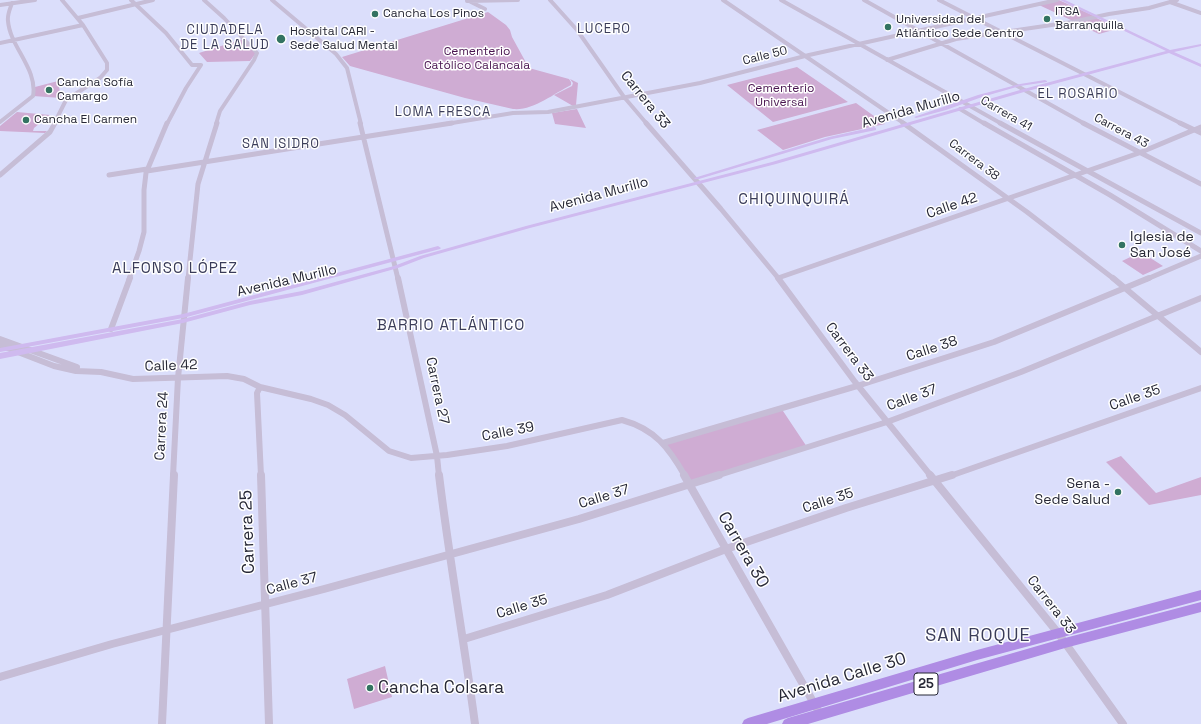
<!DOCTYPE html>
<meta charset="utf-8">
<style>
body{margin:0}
canvas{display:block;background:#dbdefb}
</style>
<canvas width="1201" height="724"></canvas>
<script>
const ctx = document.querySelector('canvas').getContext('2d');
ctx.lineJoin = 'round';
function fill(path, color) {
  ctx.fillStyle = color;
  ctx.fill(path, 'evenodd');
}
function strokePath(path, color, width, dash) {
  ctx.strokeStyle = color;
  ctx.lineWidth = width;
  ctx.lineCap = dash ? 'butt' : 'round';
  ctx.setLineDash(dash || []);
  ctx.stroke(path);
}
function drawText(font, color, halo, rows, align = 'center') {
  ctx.font = font + ' "Space Grotesk",sans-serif';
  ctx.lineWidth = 3;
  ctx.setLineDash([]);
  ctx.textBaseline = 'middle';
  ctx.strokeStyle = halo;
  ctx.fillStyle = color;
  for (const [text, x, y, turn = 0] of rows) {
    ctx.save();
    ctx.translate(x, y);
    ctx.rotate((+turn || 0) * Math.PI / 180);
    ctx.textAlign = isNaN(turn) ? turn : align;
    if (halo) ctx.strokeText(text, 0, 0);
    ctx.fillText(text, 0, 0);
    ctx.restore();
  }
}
fill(new Path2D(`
 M1059,0l2,1 33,15 -21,5 -34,-16z
 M488,12l18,13 4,5 2,7 17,31 40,11 2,3v3c-18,9 -38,26 -58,24l-48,-11 -115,-32 -8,-9z
 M1096,18l24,10 -21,6 -23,-11z
 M243,39l13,14 -6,8 -43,1 -8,-9z
 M797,67l51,35 -75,20 -46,-37z
 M570,79l8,4 -2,22 -3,1 -19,-11 18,-9 1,-3z
 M58,81l3,17 -28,-2 2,-3v-6z
 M856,103l29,21 -60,13 -42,13 -26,-20z
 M577,109l9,19 -31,-4 -3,-11z
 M17,112l33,3 -16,13 -1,3h14l-2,2 -45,-2v-5z
 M1141,252l22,14 -20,9 -21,-14z
 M781,408l26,39 -118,37 -26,-41z
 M1121,456l35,37 45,-16v18l-52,10 -43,-43z
 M385,666l7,31 -38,12 -7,-30z`), '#cfacd3');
strokePath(new Path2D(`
 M131,0l35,33 26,32h9
 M204,0l20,18 33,35 -3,7 -34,51 -4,13
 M272,0l64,54 11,14 14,56
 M550,0l27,30 47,67 23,27
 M723,0l182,124
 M781,0l221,124
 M864,0l221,124
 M939,0l243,124
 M467,1l51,-1
 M471,2l14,7
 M1170,2l31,11
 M0,5l35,-5
 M78,18l75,-18
 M0,43l83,-18
 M887,60l69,-21 116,-17 37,-8 40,-6 28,-8
 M960,109l25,15
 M0,122l33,-26c5,-27 -23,-49 -25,-75 -1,-6 2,-12 4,-18
 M54,124l12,-24 34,-22 7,-8v-7l-24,-38 -21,-25
 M167,124l19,-36 15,-23
 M446,124l67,-11 35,-1 152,-29 109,-28 248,-55`), '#c6bdd6', 4);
strokePath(new Path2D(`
 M360,123l38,156
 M646,123l75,86 58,70
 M903,123l124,89 87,67
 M984,123l126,72 91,56
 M1000,123l201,110
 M1083,123l118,61
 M1180,123l21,10
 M144,170l3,1 305,-48
 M0,175l50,-43 5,-9
 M109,175l38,-6
 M778,278l361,-125 62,-26
 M129,279l10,-28 5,-19v-42l2,-17 21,-50
 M188,279l10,-95 19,-61
 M1147,279l54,-23`), '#c6bdd6', 5);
strokePath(new Path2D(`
 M398,278l39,178 2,20
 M778,278l77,104 76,94
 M1113,278l88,74
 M111,329l19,-51
 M0,339l77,28
 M0,345l54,21 22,5 25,1 32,7 94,-3 17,3 16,8 51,12 17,6 17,10 44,36 22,7 36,-3 60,-9 115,-26c33,9 47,28 63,56
 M260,387l-3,6 4,83
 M663,443l194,-57 137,-44 155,-64
 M173,476l5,-98 10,-100
 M716,476l171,-54 134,-50 180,-74
 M950,476l251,-88`), '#c6bdd6', 6);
strokePath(new Path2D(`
 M261,475l8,249
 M439,475c10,83 25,166 36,249
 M684,475l136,239
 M930,475l128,158 65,91
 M464,639l143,-44 119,-46 120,-41 106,-33
 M0,677l112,-33 212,-55 255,-70 140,-44
 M162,724l12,-249`), '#c6bdd6', 8);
fill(new Path2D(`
 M1060,0h5l105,50 31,-6v2l-27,6 27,12v3l-32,-14 -145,39 -248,72 -246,64 -106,30 -26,10 -96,27 -52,10 -67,18 -183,36v-6l183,-34 67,-18 52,-10 92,-25 26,-10 106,-30 246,-64 248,-72 146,-39z
 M1045,80l2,1v1l-27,4 -38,11 -36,13 -30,8 -2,-1 64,-22 42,-11z
 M874,127l2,1v2l-44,9 -133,40h-4l-1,-1 135,-41z
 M438,246l3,2 -1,1 -257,69 -183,34v-4l183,-34z`), '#cfbaef');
fill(new Path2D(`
 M1201,590v10l-224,60 -210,64h-25l2,-4 4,-2 229,-68z
 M1201,602v10l-136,36 -257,76h-26l2,-4 4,-2 277,-80z`), '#af8ce4');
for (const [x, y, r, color] of [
 [375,14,4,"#337361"],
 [1047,19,4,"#337361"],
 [888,27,4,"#337361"],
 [281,39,5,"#337361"],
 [49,90,4,"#337361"],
 [26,120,4,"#337361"],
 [1122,245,4,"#337361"],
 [1118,492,4,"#337361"],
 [370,688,4,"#337361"]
]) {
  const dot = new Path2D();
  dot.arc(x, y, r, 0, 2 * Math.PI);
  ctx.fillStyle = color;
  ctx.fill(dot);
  strokePath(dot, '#fff', 1.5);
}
drawText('12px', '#272836', '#fff', [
 ["ITSA",1055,12],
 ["Barranquilla",1055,26],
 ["Cancha Los Pinos",383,14],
 ["Universidad del",896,20],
 ["Atlántico Sede Centro",896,34],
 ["Hospital CARI -",290,32],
 ["Sede Salud Mental",290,46],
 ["Cancha Sofía",57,83],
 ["Camargo",57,97],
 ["Cancha El Carmen",34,120]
], 'left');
drawText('12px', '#491550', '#fff', [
 ["Cementerio",477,52],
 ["Católico Calancala",477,66],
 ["Cementerio",781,89],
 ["Universal",781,103]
]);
drawText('12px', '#272836', '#fff', [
 ["Calle 50",765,56,-14],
 ["Carrera 41",1006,114,30],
 ["Carrera 43",1121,131,28],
 ["Carrera 38",974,160,37]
]);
ctx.letterSpacing = '1px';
drawText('13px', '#3a3c59', '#fff', [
 ["LUCERO",604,29],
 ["CIUDADELA",225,30],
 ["DE LA SALUD",225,45],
 ["EL ROSARIO",1078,94],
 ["LOMA FRESCA",443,112],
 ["SAN ISIDRO",281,144]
]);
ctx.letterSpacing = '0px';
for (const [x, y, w] of [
 [926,684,24]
]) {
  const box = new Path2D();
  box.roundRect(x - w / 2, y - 11, w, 22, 3);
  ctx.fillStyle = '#fff';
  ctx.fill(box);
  strokePath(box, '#272836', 1);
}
drawText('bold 13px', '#272836', null, [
 ["25",926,684]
]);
drawText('14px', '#272836', '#fff', [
 ["Carrera 33",645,100,51],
 ["Avenida Murillo",911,110,-16],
 ["Avenida Murillo",599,195,-15],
 ["Calle 42",952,206,-19],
 ["Avenida Murillo",287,281,-13],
 ["Calle 38",932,349,-18],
 ["Carrera 33",849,352,53],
 ["Calle 42",171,366,-2],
 ["Carrera 27",437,391,78],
 ["Calle 37",912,398,-20],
 ["Calle 35",1135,398,-19],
 ["Carrera 24",162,426,-87],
 ["Calle 39",508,432,-11],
 ["Calle 37",604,497,-17],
 ["Calle 35",828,501,-18],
 ["Calle 37",292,584,-15],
 ["Carrera 33",1051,605,52],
 ["Calle 35",522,607,-17]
]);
drawText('14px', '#272836', '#fff', [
 ["Iglesia de",1130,237],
 ["San José",1130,253],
 ["Sena -",1110,484,"right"],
 ["Sede Salud",1110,500,"right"]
], 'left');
ctx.letterSpacing = '1px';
drawText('15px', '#3a3c59', '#fff', [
 ["CHIQUINQUIRÁ",794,200],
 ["ALFONSO LÓPEZ",175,269],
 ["BARRIO ATLÁNTICO",451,326]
]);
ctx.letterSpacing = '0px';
drawText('17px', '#272836', '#fff', [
 ["Carrera 25",248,532,-92],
 ["Carrera 30",743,550,60],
 ["Avenida Calle 30",842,678,-17]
]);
drawText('17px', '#272836', '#fff', [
 ["Cancha Colsara",378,688]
], 'left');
ctx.letterSpacing = '1px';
drawText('18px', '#3a3c59', '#fff', [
 ["SAN ROQUE",978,636]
]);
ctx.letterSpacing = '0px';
</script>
